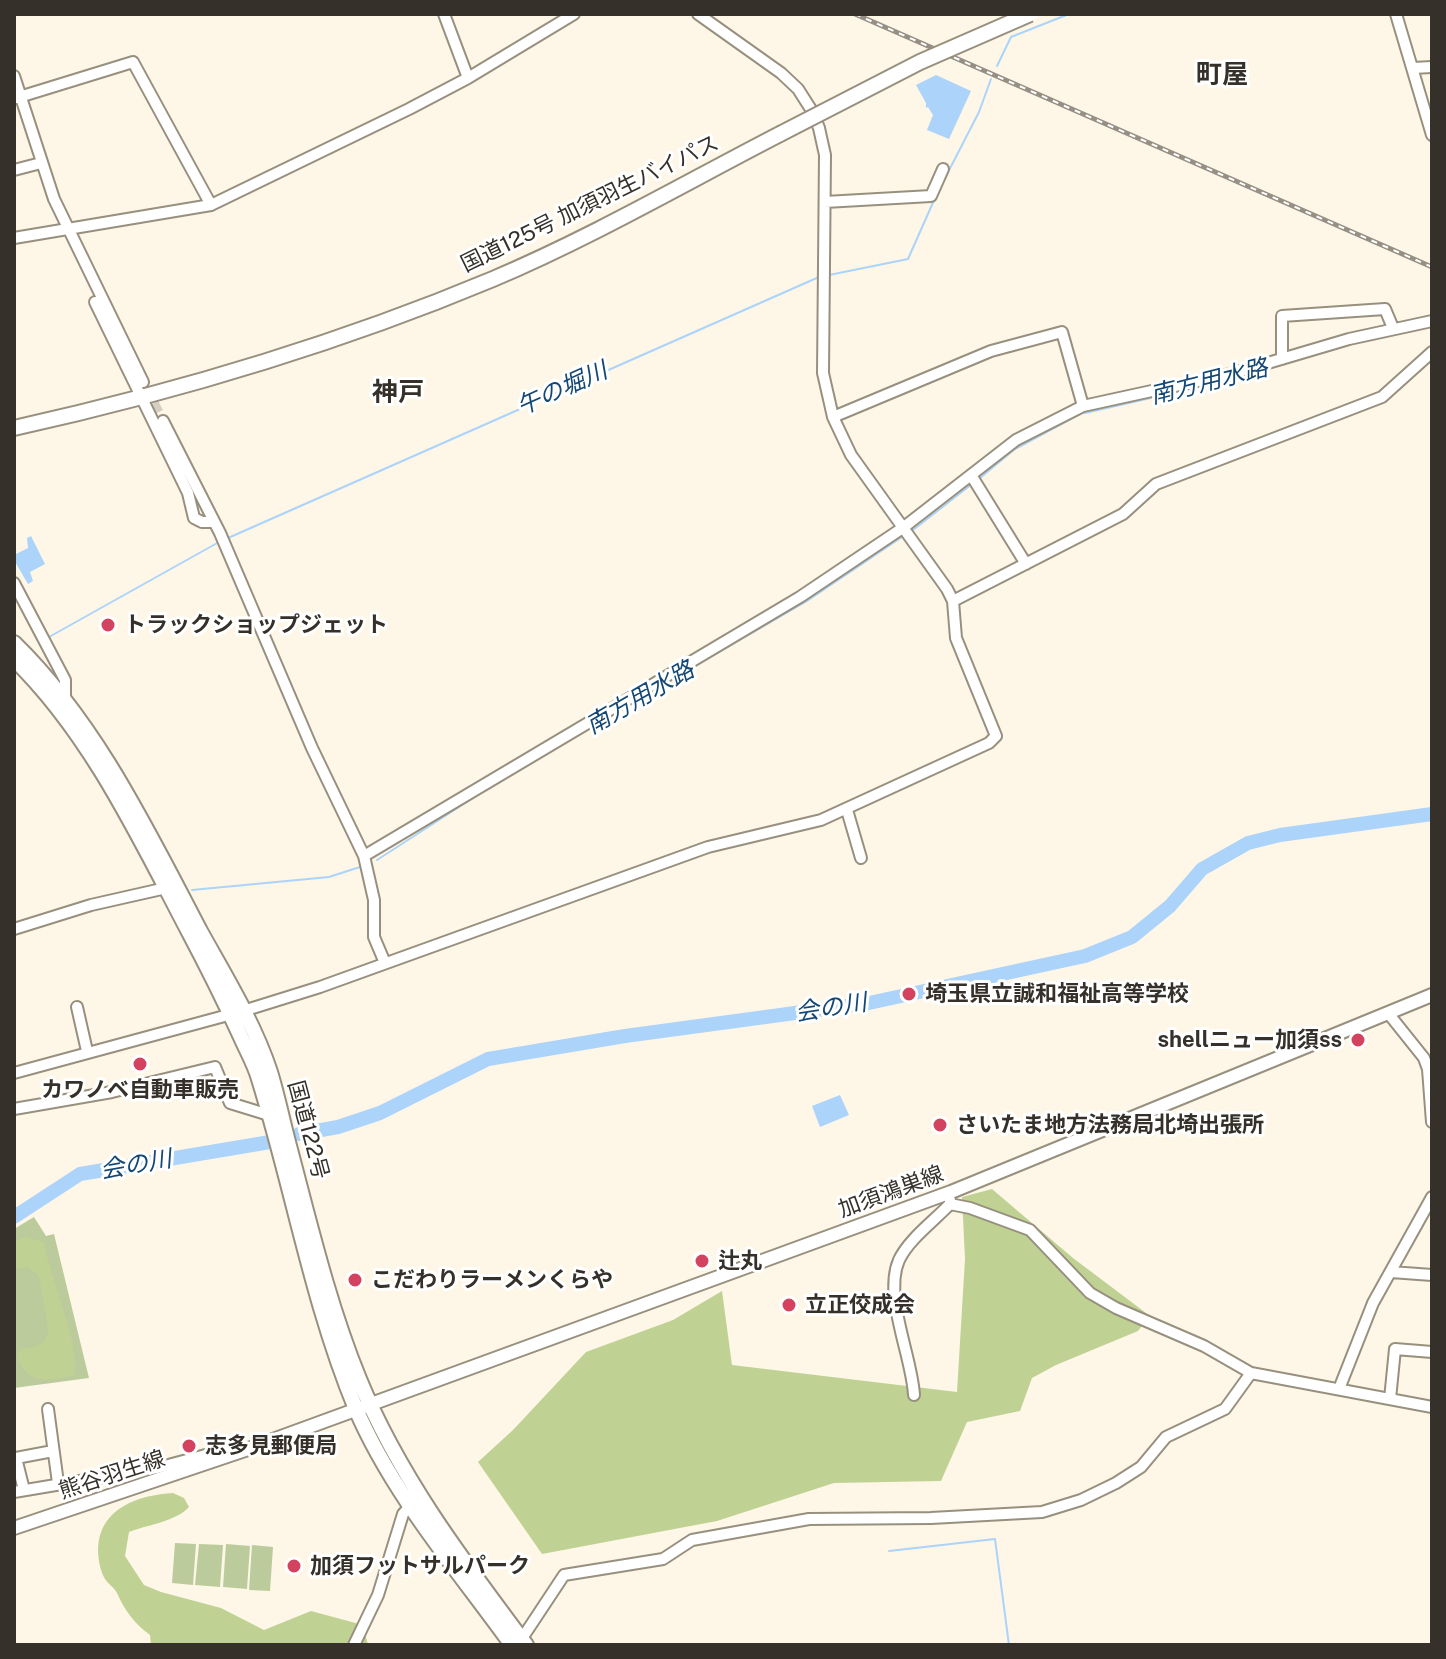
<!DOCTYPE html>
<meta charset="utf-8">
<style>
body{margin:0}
#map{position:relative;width:1446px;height:1659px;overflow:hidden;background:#fef7e7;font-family:"Public Sans",sans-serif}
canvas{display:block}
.frame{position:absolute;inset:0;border:16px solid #35312a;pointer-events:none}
</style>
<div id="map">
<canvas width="1446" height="1659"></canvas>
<div class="frame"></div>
</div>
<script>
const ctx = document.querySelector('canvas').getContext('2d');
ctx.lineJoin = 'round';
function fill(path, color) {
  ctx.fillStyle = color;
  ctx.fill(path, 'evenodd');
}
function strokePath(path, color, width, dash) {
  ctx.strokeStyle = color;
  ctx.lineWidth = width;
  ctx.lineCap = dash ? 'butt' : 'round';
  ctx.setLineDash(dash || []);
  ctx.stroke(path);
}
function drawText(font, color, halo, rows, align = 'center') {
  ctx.font = font + ' "Public Sans","Noto Sans JP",sans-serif';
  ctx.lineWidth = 6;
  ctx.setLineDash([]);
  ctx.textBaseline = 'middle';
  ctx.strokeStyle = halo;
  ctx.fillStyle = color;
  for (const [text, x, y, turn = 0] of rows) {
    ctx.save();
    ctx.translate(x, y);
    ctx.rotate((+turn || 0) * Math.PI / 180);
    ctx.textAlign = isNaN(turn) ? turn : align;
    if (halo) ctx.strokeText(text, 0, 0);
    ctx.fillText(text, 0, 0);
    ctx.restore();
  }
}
fill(new Path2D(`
 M34,1217l12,19 8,-2 35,144 -75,10v-159z
 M175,1543l21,1 -3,41 -21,-2z
 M199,1544l24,1 -3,42 -25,-2z
 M226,1544l24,2 -3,43 -24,-2z
 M252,1545l21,2 -3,44 -21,-1z`), '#bccb9b');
fill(new Path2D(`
 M992,1189l81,69 77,58 -12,15 -82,34 -24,13 -12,33 -53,11 -26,59 -107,2 -117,38 -175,33 -64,-92 35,-32 73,-78 87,-32 49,-29 10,74 225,27 8,-133 -3,-62z
 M25,1237l19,5c4,31 38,107 30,133 -25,7 -49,9 -57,-20l4,-6 12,-1 11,-6 4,-9 -1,-12 -8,-45 -11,-9 -14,2v-27z
 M173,1493l11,5 5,9c-12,14 -42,18 -60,25l-4,24 19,29 17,7 60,16 43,22 47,-19 52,14 5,20h-217l-1,-10c-16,-12 -25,-24 -33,-42 -3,-6 -9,-9 -12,-14 -5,-8 -7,-21 -7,-30 1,-41 41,-54 75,-56z`), '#bfd293');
fill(new Path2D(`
 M936,75l35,16 -22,48 -22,-9 6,-15 -5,-8 -2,1v-5l-10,-18z
 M31,536l14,28 -15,8 3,9 -5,3 -14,-24v-5l14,-7 -1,-10z
 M840,1095l9,20 -29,12 -8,-21z`), '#acd3fa');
strokePath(new Path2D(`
 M997,66l14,-29 58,-23
 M942,184l37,-72 12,-33
 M829,275l79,-16 31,-70
 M1085,413l136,-31 38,-11
 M980,478l35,-29 65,-35
 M913,530l59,-46
 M228,538l591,-261
 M49,637l170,-95
 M609,716l198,-115 95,-64
 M377,860l113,-73
 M192,890l137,-13 31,-10
 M129,902l29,-6
 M889,1551l106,-12 14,106`), '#acd3fa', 2);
strokePath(new Path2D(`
 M299,1134l39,-7 42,-14 108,-54 137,-23 244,-33 216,-47 47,-19 38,-31 32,-37 46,-26 32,-8 152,-21
 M14,1217l66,-43 190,-32`), '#acd3fa', 14);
strokePath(new Path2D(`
 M147,390l16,31`), '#d6cfc1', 10, [10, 5]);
const minor = new Path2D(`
 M444,14l24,64
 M1396,14l36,121
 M1413,68l19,-1
 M14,76l40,123 89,183
 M16,98l117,-36 78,143
 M14,170l27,-7
 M825,202l106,-6 12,-27
 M14,238l197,-33 198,-96 59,-31 106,-64
 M95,302l93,191 6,25 8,4h11
 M1282,359v-43l103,-7 8,19
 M833,417l158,-66 71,-19 21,74
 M163,421l57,112 92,215 52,108 10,44v37l11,26
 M971,475l55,89
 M14,583l51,97v20
 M953,601l170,-87 33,-30 226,-87 50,-45
 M847,810l14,48
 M364,856l436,-259 104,-70 112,-87 67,-34 151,-33 115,-34 83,-18
 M14,929l77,-24 75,-17
 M77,1007l10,44
 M1388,1013l36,45 4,11 4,53
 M14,1073l229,-62 77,-24 388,-140 113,-27 168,-77 7,-7 -40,-98 -3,-37 -6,-12 -96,-134 -18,-38 -10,-44 2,-218 -6,-27 -7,-17 -14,-22 -17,-16 -83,-59
 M14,1109l98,-17 103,-25 15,36 39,12
 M950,1204l20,4 60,22 60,63 26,15 88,38 47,27 181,34
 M1391,1272l41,3
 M1339,1389l34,-86 59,-106
 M914,1395c-2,-39 -31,-99 -15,-135 10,-21 35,-39 51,-56v-4
 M1390,1399l5,-50 37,3
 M48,1409l10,74
 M24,1490l-8,-32 37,-7
 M14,1492l143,-24 71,-19 17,-1
 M519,1643l45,-68 99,-16 29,-19 117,-21 122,-1 111,-6 39,-12 35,-17 25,-16 25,-30 59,-28 26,-36
 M354,1645l24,-50 25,-81 8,-9`);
const major = new Path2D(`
 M14,1528l237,-80 700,-256 481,-197`);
const highway = new Path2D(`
 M14,428c162,-36 326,-85 479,-149 99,-42 192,-96 287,-145
 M14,643c82,80 133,187 186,288 25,45 54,92 70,141 7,23 12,47 18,70 21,79 40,161 71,237 40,98 104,182 167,266
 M14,659c77,75 125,178 175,273 18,34 35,68 51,103 6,14 15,29 19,44 34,109 53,224 97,330 37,86 102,161 156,236`);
strokePath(minor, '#98907f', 14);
strokePath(major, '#98907f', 16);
strokePath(highway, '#98907f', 18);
strokePath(minor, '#fff', 10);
strokePath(major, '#fff', 12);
strokePath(highway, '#fff', 14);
const rail = new Path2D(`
 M855,14l577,253`);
strokePath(rail, '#958f84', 5);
strokePath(rail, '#fff', 2, [6]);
const highwayBridge = new Path2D(`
 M780,134l140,-72 110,-48`);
strokePath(highwayBridge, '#98907f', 18, []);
strokePath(highwayBridge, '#fff', 14);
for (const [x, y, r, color] of [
 [108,625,8,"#d3435f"],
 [909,994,8,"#d3435f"],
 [1358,1040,8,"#d3435f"],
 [140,1064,8,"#d3435f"],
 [940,1125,8,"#d3435f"],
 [702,1261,8,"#d3435f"],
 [355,1280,8,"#d3435f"],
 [789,1305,8,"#d3435f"],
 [189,1446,8,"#d3435f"],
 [294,1566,8,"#d3435f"]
]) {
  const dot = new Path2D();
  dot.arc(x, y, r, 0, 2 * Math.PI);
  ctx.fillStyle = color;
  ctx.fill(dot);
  strokePath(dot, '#fff', 3);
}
drawText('22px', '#35312a', '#fff', [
 ["国道125号 加須羽生バイパス",590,204,-26],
 ["国道122号",308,1130,75],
 ["加須鴻巣線",891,1192,-20],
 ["熊谷羽生線",112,1475,-18]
]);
drawText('bold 22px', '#35312a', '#fff', [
 ["トラックショップジェット",124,625],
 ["埼玉県立誠和福祉高等学校",925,994],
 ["shellニュー加須ss",1342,1040,"right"],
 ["カワノベ自動車販売",140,1090,"center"],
 ["さいたま地方法務局北埼出張所",956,1125],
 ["辻丸",718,1261],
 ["こだわりラーメンくらや",371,1280],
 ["立正佼成会",805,1305],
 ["志多見郵便局",205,1446],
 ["加須フットサルパーク",310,1566]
], 'left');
drawText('italic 24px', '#144774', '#fff', [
 ["南方用水路",1209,382,-14],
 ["午の堀川",562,389,-24],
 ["南方用水路",640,698,-30],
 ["会の川",831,1008,-9],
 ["会の川",136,1165,-10]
]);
drawText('bold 26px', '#35312a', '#fff', [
 ["町屋",1222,75],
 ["神戸",398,393]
]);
</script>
